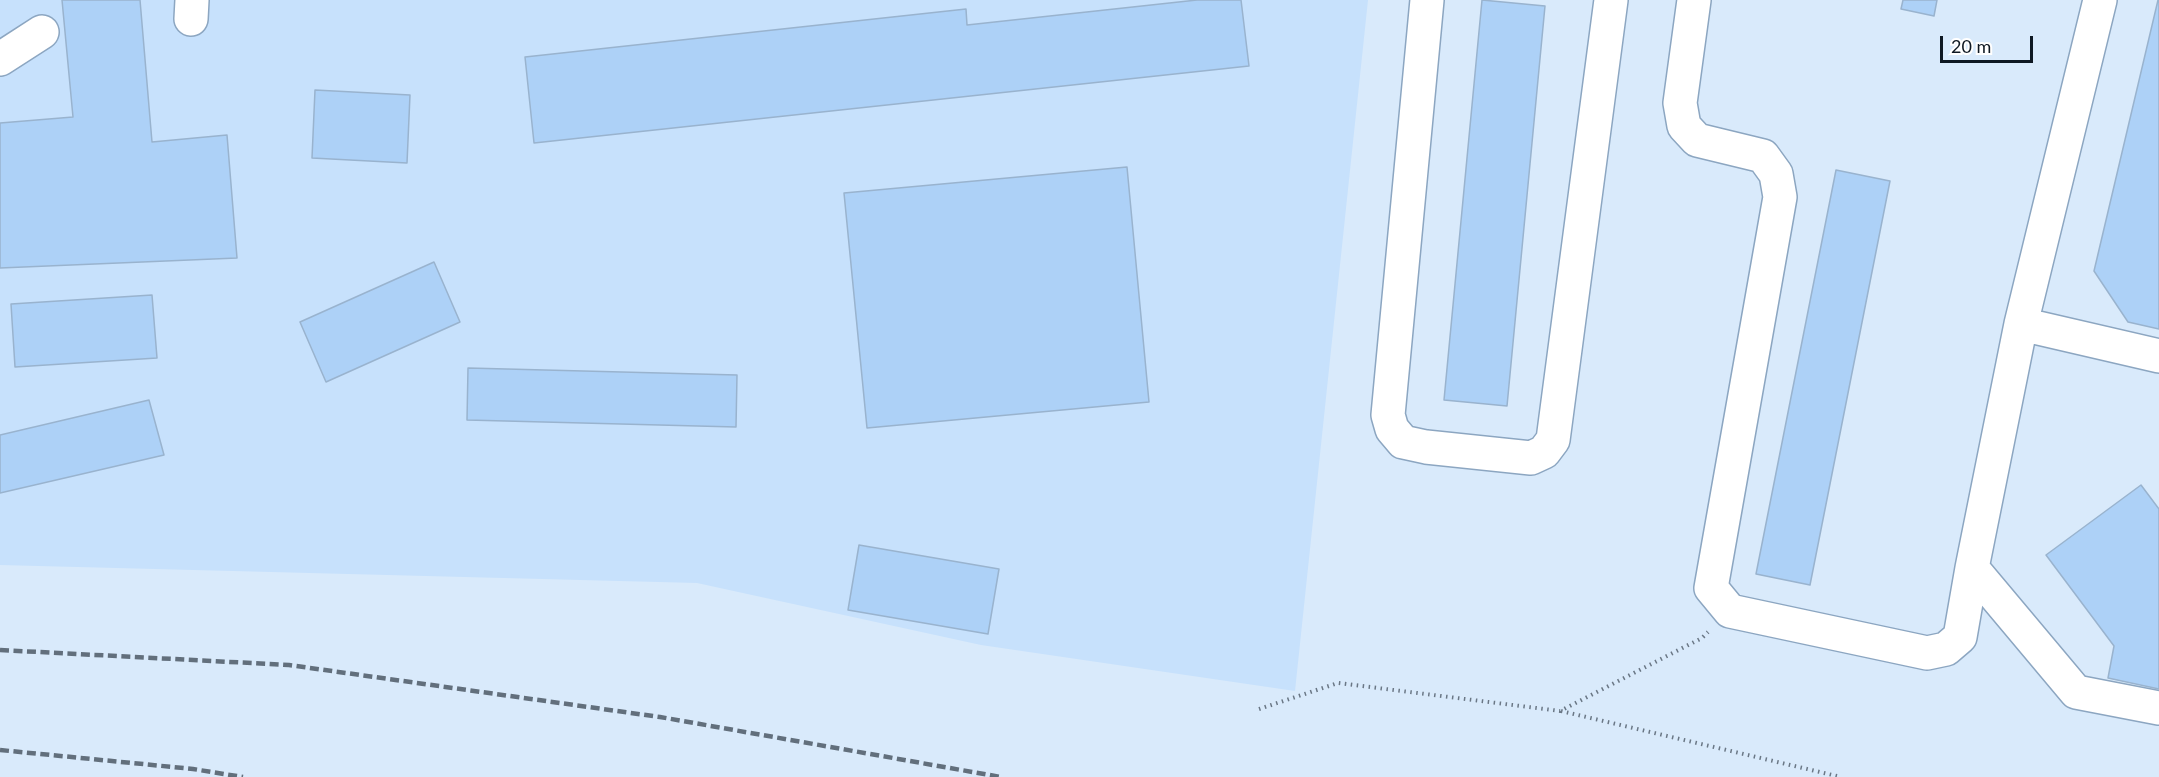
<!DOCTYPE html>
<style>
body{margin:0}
#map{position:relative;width:2159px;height:777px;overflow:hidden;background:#d9eafb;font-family:Lato,sans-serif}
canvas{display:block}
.scale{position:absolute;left:1940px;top:36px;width:93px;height:27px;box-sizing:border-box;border:3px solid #0e1822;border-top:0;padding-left:8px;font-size:18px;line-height:21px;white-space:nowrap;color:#0e1822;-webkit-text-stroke:4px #fff;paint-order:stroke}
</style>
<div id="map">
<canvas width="2159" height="777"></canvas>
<div class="scale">20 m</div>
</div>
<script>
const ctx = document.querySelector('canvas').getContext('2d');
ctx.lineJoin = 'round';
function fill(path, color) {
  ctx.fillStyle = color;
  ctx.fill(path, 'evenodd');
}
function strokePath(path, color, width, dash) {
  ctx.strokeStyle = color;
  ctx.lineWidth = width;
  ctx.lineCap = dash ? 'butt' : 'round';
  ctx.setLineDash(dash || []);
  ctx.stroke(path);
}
fill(new Path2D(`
 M0,0h1368l-73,691 -314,-46 -284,-62 -697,-18z`), '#c7e1fc');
const building = new Path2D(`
 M62,0h78l12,142 75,-7 10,123 -237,10v-145l73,-6z
 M1197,0h44l8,66 -715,77 -9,-86 441,-48 1,16z
 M1482,0l63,6 -38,400 -63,-6z
 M1903,0h34l-3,16 -33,-7z
 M2158,0h1v329l-31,-7 -34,-51z
 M315,90l95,5 -3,68 -95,-5z
 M1127,167l22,235 -282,26 -23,-235z
 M1836,170l54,11 -80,404 -54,-11z
 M434,262l26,60 -134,60 -26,-60z
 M152,295l5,63 -142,9 -4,-63z
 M468,368l269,7 -1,52 -269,-7z
 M149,400l15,55 -164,38v-58z
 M2141,485l18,24v180l-51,-11 6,-32 -68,-91z
 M859,545l140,24 -11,65 -140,-24z`);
fill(building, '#add1f7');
strokePath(building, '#99b3ce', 1.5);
const minor = new Path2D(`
 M1427,0l-39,415 4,14 11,13 23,5 105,11 13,-6 9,-12 58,-440
 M1694,0l-14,103 4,23 13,14 66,16 13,18 4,23 -69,391 19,23 197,42 19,-4 14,-12 12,-69 49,-244 79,-324
 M191,19l1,-19
 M0,59l42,-27
 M2021,324l138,32
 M1972,568l104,124 83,16`);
strokePath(minor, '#8ca6c1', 36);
strokePath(new Path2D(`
 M1259,709l79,-26 222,28 142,-73 6,-6
 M1561,711l280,66`), '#6a7785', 4, [1.5, 4.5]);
strokePath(minor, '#fff', 33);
strokePath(new Path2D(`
 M0,650l289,15 371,52 341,60
 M0,750l193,19 50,8`), '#626f7c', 4.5, [9, 4.5]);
</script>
